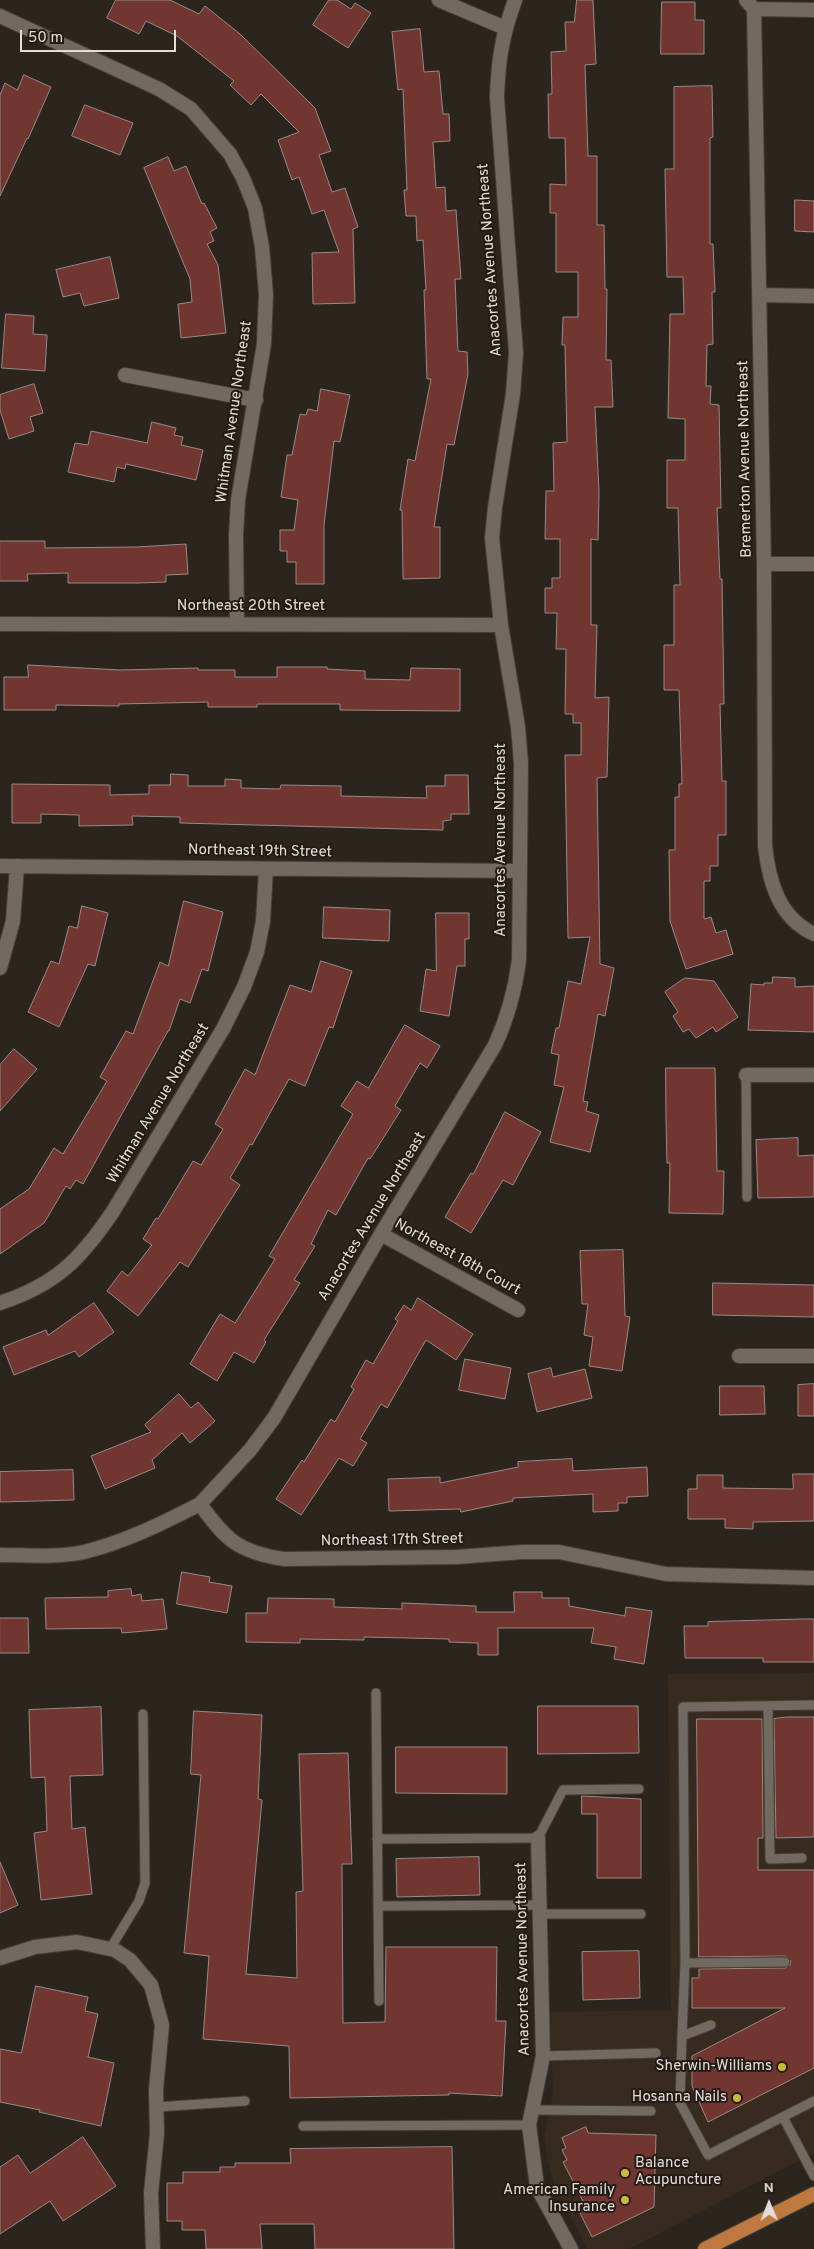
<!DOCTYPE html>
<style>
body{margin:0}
#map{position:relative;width:814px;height:2249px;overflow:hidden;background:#2c251e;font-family:Overpass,sans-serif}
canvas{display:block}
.north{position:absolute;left:744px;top:2179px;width:50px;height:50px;-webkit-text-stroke:4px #231b14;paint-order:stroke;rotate:359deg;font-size:14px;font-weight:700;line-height:20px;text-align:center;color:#e2ddd8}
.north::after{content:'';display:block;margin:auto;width:18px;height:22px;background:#e2ddd8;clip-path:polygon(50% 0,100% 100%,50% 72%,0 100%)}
.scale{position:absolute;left:20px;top:30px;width:156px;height:22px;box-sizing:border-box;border:2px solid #e2ddd8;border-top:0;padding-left:6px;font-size:15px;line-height:18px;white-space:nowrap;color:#e2ddd8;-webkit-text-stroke:4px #231b14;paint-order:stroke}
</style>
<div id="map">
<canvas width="814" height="2249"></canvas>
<div class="north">N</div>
<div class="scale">50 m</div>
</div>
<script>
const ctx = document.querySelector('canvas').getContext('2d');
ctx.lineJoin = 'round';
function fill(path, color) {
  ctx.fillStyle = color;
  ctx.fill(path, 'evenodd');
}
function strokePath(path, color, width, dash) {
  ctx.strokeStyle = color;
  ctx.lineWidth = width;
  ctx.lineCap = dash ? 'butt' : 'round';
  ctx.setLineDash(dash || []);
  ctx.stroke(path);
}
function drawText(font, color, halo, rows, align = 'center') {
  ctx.font = font + ' Overpass,sans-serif';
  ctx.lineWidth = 4;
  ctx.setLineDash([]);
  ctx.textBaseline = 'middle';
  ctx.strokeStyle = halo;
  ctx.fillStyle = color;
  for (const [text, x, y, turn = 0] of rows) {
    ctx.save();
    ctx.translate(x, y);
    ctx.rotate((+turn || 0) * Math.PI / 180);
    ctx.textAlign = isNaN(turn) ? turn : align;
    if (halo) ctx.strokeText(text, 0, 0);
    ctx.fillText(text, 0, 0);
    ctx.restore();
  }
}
fill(new Path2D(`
 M814,1673v480l-185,96h-42l-33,-65 -7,-27 -3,-22 9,-41 -3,-82 121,-2 -3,-336z`), '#372a1f');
const building = new Path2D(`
 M116,0h54l29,14 6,-8 35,28 75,74 16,43 -12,4 13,37 13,-4 13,39 -5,2 2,74 -42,1 -1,-51 27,-1 -15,-42 -12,4 -13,-37 -7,3 -14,-40 21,-8 -38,-38 -10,11 -21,-20 4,-4 -57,-45 -31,-15 -7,13 -32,-16z
 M329,0h8l14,9 4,-6 16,10 -23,35 -35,-23z
 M577,0h16l3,64 -11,1 3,91h9v69h7l1,64h2l-1,71h5l2,47h-18l4,85 -1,48 -7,-1v86h6l-2,73 14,-1 -2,80 -10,1 3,186 14,4 -9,48 -7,-2 -15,87 5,1 -2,9 13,4 -9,37 -40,-10 14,-55 -10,-2 5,-30 -8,-2 5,-25h3l9,-47 13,3 9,-47 -22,1 -3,-183h16v-32h-8v-9h-8l1,-65h-10l1,-36h-12v-25h7v-10h8v-39h-15l1,-48h8l-1,-48 14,-1 -2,-97h-3l1,-28h15v-45h-22v-59h-6v-29l16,1 -1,-47h-16l-1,-44h4l-1,-42 15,-1 -1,-29h9z
 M662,2h33v18h9v34h-43z
 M420,29l4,43 15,-1 4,43h6l1,27 -17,1 3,46 9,-1 1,24 10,-1 5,69h-6l3,72 9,1 1,22 -14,71 -7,-1 -13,83h6v51l-37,1 -1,-69h-2l8,-51 7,2 16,-82h-4l-3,-89h2l-3,-50 -6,1 -1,-25h-10l-2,-26h3l-4,-101 -5,1 -6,-58z
 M24,75l27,12 -23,52 -1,-1 -27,58v-101l5,-12 12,7z
 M712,86l1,51 -3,1v106h3l2,48h-3l1,52 -6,1 -1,41h5l-1,18 9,1 2,103h-4l3,71h2l2,125h-4l2,77h4v54h-8v31h-8v15h-6v38l7,-2 5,16 10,-3 7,24 -47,15 -16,-48 -1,-71h6v-53h4v-13h3l-3,-94h-15v-45h10v-60h6l-2,-77h-11v-48h18v-41l-17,-1 2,-104h14l-1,-37h-16l-2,-108h9v-82z
 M85,105l48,18 -13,32 -48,-19z
 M168,157l6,14 12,-5 16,38 2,-1 13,25 -7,4 4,9 -7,3 11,21 8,68 -45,5 -3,-34 14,-2 -2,-23 -46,-111z
 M795,200l19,1v31l-19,-1z
 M110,257l9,41 -35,8 -4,-13 -17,4 -7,-27z
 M6,314l28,2 -1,18 14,1 -2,36 -43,-3z
 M34,384l9,29 -13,4 4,14 -25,8 -9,-29v-15z
 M321,389l29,6 -10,47 -6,-1 -10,84v59h-28v-22h-9v-11h-7v-21h14l4,-30 -17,-3 6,-42h5l8,-41 6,1 2,-6 9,2z
 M152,422l24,6 -2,7 9,2 -2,8 22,5 -7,30 -70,-16 -1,5 -8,-2 -3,15 -46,-10 7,-29 13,2 3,-14 56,12z
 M0,541h45v7l92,-1 49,-3 2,30 -22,1v7l-28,1h-70v-10l-41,1 1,7h-28z
 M28,665l92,5 78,-2v2h37v7h42v-10h50v2l38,2v8l45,1 1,-12 49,1v42l-120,-1v-6h-83v3h-49v-5l-89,2v2l-63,-1v5h-52v-33h24z
 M171,774l17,1v11h37v-7l16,1v8l39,1 1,-4 60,1v10l86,2 -1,-12h19v-11h23l1,39h-18v6l-8,1v9l-263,-7v-6l-48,-1 1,9 -54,1v-11l-38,-1v9h-29v-39l98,1v10l39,-1v-9h21z
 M184,901l39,11 -15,59 -6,-2 -12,34 -10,-4 -11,32h-1l-85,153 -7,-4 -6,9 -4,-3 -22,37 -44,31v-45l29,-20 25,-41 9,6 44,-73 -7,-4 26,-46 7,3 27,-72 8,4z
 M82,906l26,7 -13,53 -7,-2 -29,63 -31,-15 23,-51 8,3 10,-38 8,2z
 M324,907l66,3 -1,31 -66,-3z
 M436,913h33v26h-4v27h-8l-8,50 -29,-5 6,-42 10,2z
 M321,961l31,10 -19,57 -4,-1 -24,59 -16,-7 -37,66 -2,-1 -20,34 10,7 -52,82 -8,-5 -42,54 -31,-25 15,-20 6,5 24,-31 -9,-6 13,-21 2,1 35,-58 8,4 22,-36 -8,-5 30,-55 10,6 35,-90 21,7z
 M773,977l22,1v9l19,-1v46l-66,-2 3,-46 13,1v-2h8z
 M685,978l29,3 24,36 -22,15 -3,-5 -17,11 -7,-9 -6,3 -10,-16 5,-4 -13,-20z
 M405,1025l35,21 -13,22 -7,-5 -25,43 6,4 -31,49 -2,-1 -32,57 -8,-5 -17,34 4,2 -21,34 6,3 -36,57 2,2 -12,21 -20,-11 -17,29 -27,-17 30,-50 15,9 40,-64 -6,-3 84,-142 -12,-8 16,-25 11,7z
 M14,1049l23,20 -37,42v-46z
 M666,1068h49l2,103h7l-1,43 -54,-1 1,-50h-3l-1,-43z
 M505,1112l36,20 -28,53 -10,-5 -32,53 -26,-16 26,-44 2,1z
 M798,1138v18l16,-1v42l-56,1 -2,-58z
 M623,1250l2,66 5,1 -8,54 -33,-5 4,-29 -9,-2 4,-31h-6l-2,-53z
 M713,1283l101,2v32l-101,-2z
 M418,1298l55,36 -17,26 -30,-20 -39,68 -6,-4 -21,35 7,4 -14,23 -14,-8 -38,57 -25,-16 26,-39 2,2 27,-43 4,3 19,-33 -3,-2 15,-27 7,4 25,-43 -3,-2 9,-14 7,5z
 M94,1303l20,29 -35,25 -4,-6 -61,24 -11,-28 43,-17 2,5z
 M465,1359l46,9 -6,31 -46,-9z
 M551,1368l2,9 32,-8 7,29 -55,14 -9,-38z
 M814,1384v32h-16v-31z
 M720,1386h44l1,28 -45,1z
 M179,1394l12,14 7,-6 17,19 -25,22 -8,-10 -30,27 3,8 -50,21 -14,-33 60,-24 -6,-7z
 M572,1459l1,12 74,-4 1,29 -21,1v6h-9v8l-25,1v-18l-80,4v3l-52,11 -1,-3 -71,2 -1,-32 52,-2v6l78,-16v-5z
 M73,1470l1,30 -74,2v-30z
 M793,1474h21v47l-61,1v7l-28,-1v-9h-37v-30h9v-14h26v13l70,1z
 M182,1572l28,5 -1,5 23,4 -5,27 -50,-9z
 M131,1589l1,7 9,-2 1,7 21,-2 4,30 -45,4 -1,-5 -75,1 -1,-31 63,-1v-6z
 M514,1592h28v6h27v8l56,10 1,-9 26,4 -8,53 -30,-5 2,-12 -25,-4 3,-15h-96v27h-20v-12l-29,-1v-3l-85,-2v3l-64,-1v4l-54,-1v-29h21l1,-15 66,1v8l68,2v-6l74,3v6h38z
 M0,1618h28l1,35h-29z
 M803,1619h11v43h-51v-4h-78l-1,-32h24v-4z
 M538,1706h100l1,47 -101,1z
 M101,1707l2,68 -33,1 2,53 13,-2 7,67 -51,6 -7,-67 13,-2 -2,-54 -14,1 -2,-68z
 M194,1711l68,4 -4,84 4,1 -16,174 51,4 -1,-86 7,-1 -4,-137 49,-1 4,111h-10l1,159 42,-1 1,-75h111l-1,74h10l-4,75 -53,-3v2l-159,3 -1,-52 -86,-7 6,-83 -25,-3 17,-178 -10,-1z
 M787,1717h27v120l-38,1 -2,-119z
 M697,1719h65l1,119h-5v32h56v198l-106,54 -16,-36v-30l93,-48h-93v-30h7v-9l86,-1 5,-3 1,-4 -6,-5 -86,1z
 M396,1747h111v47l-111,-1z
 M582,1796l59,3v79h-44v-64h-15z
 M479,1857l1,38 -83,2 -1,-38z
 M0,1862l18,43 -18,8z
 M639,1951l1,47 -57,2 -1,-48z
 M36,1986l52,11 -3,14 13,3 -10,43 26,6 -13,63 -62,-14 1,-2 -40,-8v-53l21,4z
 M586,2127l2,6 68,2 -2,72 -62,30 -13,-26 7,-4 -23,-45 4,-2 -5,-10 4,-2 -4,-10z
 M83,2137l33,49 -53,35 -13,-20 -50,33v-67l18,-12 12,18z
 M452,2147l2,102h-139l-1,-25h-54l2,25h-56l-1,-19h-23v-9h-15v-38h16v-11h37v-5h15v-4h56l-1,-14z`);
fill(building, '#71362f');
strokePath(building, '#988a88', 1);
const service = new Path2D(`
 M746,1075l1,122
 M376,1693l3,308
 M768,1706l2,153 32,-1
 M377,1839l161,-1 25,-48 76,-1
 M378,1906l162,-1
 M540,1914h101
 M110,1949l29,-48 6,-18 -2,-169
 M785,1962l-100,1 -2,-256 131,-2
 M711,2025l-29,11 -2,67 28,52 106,-54
 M682,2036l3,-73
 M543,2056l113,-3
 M157,2107l88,-6
 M532,2110l119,1
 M783,2117l31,59
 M303,2126l226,-1`);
const minor = new Path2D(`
 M439,0l66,28
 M746,0l8,9
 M754,9l10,555 1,282c4,36 14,72 49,88
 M754,9l60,1
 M0,16l159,73 32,20 39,45 13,24 12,30 7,39 4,47 -2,50 -26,156 -2,35 1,88
 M760,295l54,1
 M125,375l131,25
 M764,564h50
 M0,624l501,1
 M0,866l519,5
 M0,968l13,-47 4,-55
 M746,1075h68
 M381,1234l137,76
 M0,1303c55,-18 80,-43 112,-90l111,-184 21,-42 13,-35 6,-31 3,-52
 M739,1356h75
 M200,1504l50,-54 24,-32 107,-184 114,-189c13,-28 20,-54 24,-85l2,-197 -3,-36 -17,-102 -9,-87 3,-31 18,-113 3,-41 -19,-255c1,-37 5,-62 18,-98
 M0,1555c27,0 57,3 84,-3 41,-10 79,-29 116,-48 26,36 38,48 84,55l172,-2 67,-5h36l107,22 148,4
 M538,1838l5,218 -14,69 8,62 34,62
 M0,1958l35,-11 42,-5 38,8 15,10 21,25 11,40 -6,65 1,44 -6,59 2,56`);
const primary = new Path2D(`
 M705,2249l109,-55`);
strokePath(service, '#464039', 11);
strokePath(minor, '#464039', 16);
strokePath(primary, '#464039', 16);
strokePath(service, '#726960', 9);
strokePath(minor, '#726960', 14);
strokePath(primary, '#bd793e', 14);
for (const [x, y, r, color] of [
 [782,2067,5,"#cbba39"],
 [737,2098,5,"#cbba39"],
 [625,2173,5,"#cbba39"],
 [625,2200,5,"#cbba39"]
]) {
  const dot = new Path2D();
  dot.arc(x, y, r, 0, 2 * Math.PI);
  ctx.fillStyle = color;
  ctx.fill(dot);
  strokePath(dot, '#231b14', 2);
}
drawText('15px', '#e2ddd8', '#231b14', [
 ["Anacortes Avenue Northeast",491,260,-94],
 ["Whitman Avenue Northeast",235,412,-82],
 ["Bremerton Avenue Northeast",746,459,-91],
 ["Northeast 20th Street",251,607],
 ["Anacortes Avenue Northeast",502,840,-90],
 ["Northeast 19th Street",260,852,1],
 ["Whitman Avenue Northeast",159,1104,-59],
 ["Anacortes Avenue Northeast",373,1217,-59],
 ["Northeast 18th Court",457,1258,29],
 ["Northeast 17th Street",392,1541,-1],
 ["Anacortes Avenue Northeast",524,1959,-91]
]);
drawText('15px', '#e2ddd8', '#231b14', [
 ["Sherwin-Williams",772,2067],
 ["Hosanna Nails",727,2098],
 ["Balance",635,2164,"left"],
 ["Acupuncture",635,2181,"left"],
 ["American Family",615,2191],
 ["Insurance",615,2208]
], 'right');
</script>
